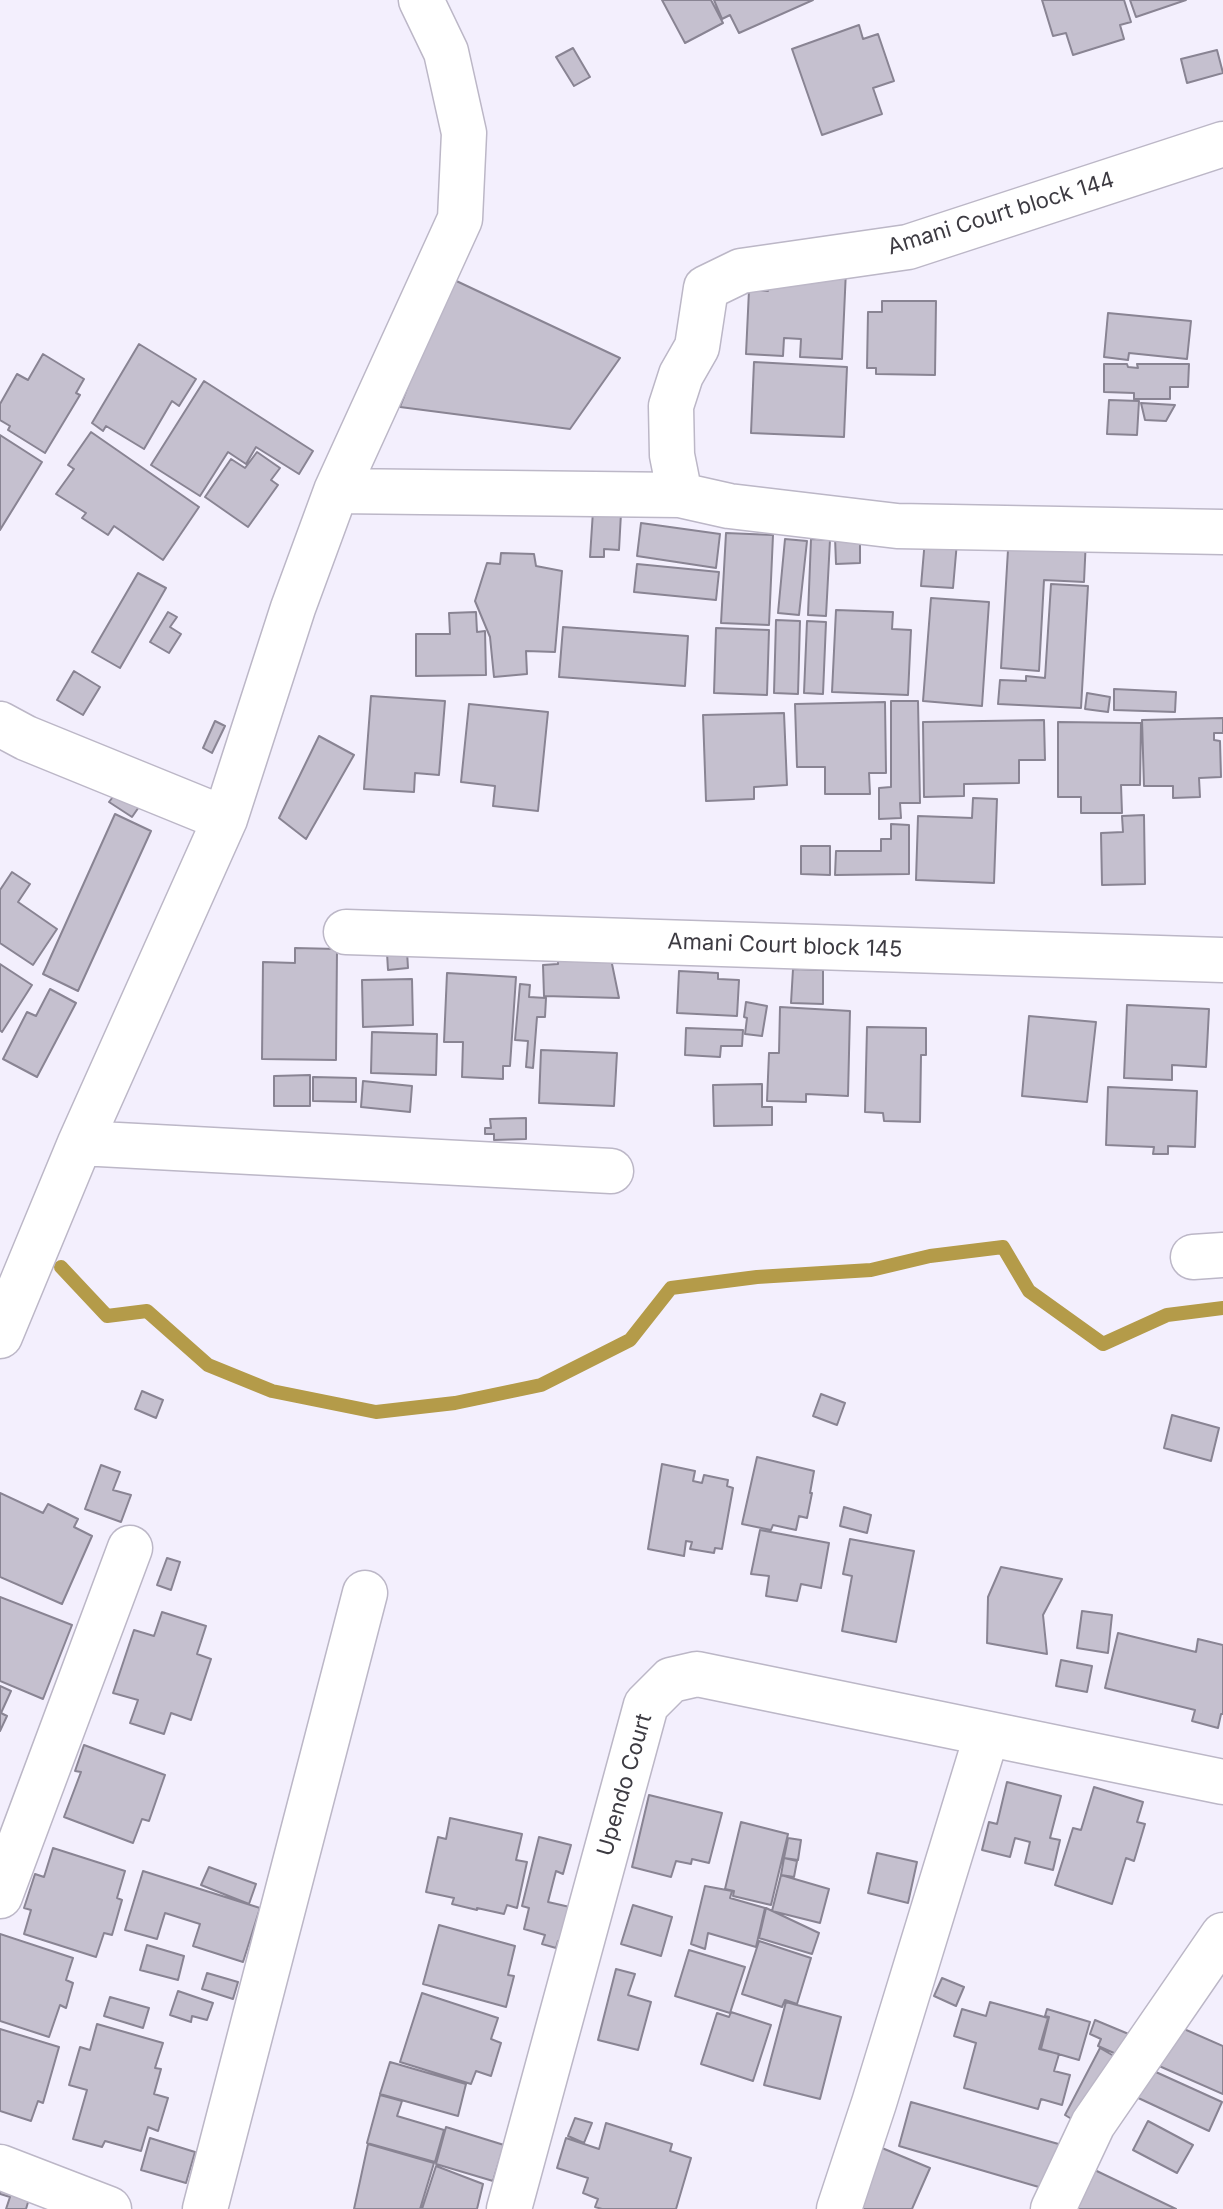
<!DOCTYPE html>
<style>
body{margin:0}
canvas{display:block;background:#f3effd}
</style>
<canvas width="1223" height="2209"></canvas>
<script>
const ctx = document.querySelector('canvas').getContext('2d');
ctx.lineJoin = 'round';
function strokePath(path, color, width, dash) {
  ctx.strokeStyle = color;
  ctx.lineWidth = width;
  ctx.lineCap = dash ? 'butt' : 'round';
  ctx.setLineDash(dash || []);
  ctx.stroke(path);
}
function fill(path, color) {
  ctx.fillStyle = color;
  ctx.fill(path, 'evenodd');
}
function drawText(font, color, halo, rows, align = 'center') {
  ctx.font = font + ' Inter,sans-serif';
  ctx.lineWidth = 6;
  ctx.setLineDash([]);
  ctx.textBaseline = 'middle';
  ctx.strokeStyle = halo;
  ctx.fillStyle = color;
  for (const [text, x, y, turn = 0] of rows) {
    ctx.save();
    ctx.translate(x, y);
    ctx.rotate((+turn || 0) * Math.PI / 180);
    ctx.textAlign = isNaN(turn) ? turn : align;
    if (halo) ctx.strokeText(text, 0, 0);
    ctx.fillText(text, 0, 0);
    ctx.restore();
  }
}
strokePath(new Path2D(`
 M61,1267l46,49 40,-5 61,54 64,26 104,21 79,-9 86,-18 89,-45 41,-52 86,-11 114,-7 59,-14 73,-9 26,44 74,53 64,-29 56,-7`), '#b49b49', 14);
const building = new Path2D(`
 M662,0h49l12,23 -38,20z
 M714,0h99l-74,33 -9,-18 -8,4z
 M1042,0h82l7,22 -11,3 4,14 -51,16 -7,-22 -13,3z
 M1130,0h56l-50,17z
 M859,25l4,14 15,-5 16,47 -21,7 9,26 -60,21 -30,-86z
 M573,48l17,29 -16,9 -18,-29z
 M1217,50l6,23 -36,10 -6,-24z
 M846,270l-4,89 -42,-2 1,-18 -17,-1 -1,18 -37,-2 3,-64 19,1 1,-10z
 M450,278l170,80 -50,71 -170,-22z
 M882,301h54l-1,74 -59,-1v-6h-9l1,-56h14z
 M1108,313l83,8 -4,38 -58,-6 -1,7 -24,-3z
 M139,344l57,35 -17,27 -7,-5 -28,48 -38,-23 -3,5 -11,-8z
 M43,354l41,25 -8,14 4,2 -35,58 -37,-23 2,-4 -10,-6v-16l17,-30 11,6z
 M754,362l93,5 -3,70 -93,-4z
 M1104,364h23l1,3 10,1 -1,-4h52l-1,23h-18v12h-36v-6l-30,-1z
 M204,381l109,70 -14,23 -43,-27 -10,17 -18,-12 -28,44 -49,-31z
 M1109,400l30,1 -2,34 -30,-1z
 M1141,403l34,2 -9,16 -21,-1z
 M91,432l108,75 -36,53 -49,-34 -6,9 -26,-17 4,-5 -30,-19 18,-25 -6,-4z
 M0,435l42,27 -42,68z
 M257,452l23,16 -9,12 7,5 -30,42 -43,-30 26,-38 14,9z
 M593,511l28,2 -2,37 -15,-1v8h-14z
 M641,523l79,11 -4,34 -79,-12z
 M726,533l47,2 -4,90 -48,-2z
 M1009,533l77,5 -2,44 -40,-2 -5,91 -38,-3z
 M860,536v27l-24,1 -1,-27z
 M785,539l22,2 -8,74 -21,-2z
 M811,539l19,1 -4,76 -18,-1z
 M925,539l32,3 -4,46 -32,-2z
 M501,553l33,1 2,12 26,5 -7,81 -29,-1 1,23 -33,3 -4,-40 -15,-36 12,-38 13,1z
 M637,564l82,8 -3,28 -82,-8z
 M138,573l28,15 -46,80 -28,-16z
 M1051,584l37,2 -7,122 -83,-4 2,-24 26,1v-5l19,2z
 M931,598l58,4 -7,104 -59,-5z
 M836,610l57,2 -1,17 19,1 -3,65 -76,-3z
 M168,612l9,5 -7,10 11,7 -12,19 -19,-11z
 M476,612l1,20 8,-1 1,44 -70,1v-42h34l-1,-21z
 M776,620l24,1 -2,73 -24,-1z
 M807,621l19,1 -3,72 -19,-1z
 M563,627l125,9 -3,50 -126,-9z
 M716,628l53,2 -2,65 -53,-2z
 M74,671l26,16 -17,28 -26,-15z
 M1114,689l62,3 -1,20 -61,-2z
 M1087,693l23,4 -2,15 -23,-3z
 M371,696l74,5 -6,74 -24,-2 -1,19 -50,-3z
 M891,701h27l2,102h-20l1,15 -22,1v-31l12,-1z
 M885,702l1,71h-17l1,21h-45v-27h-28l-2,-63z
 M469,704l79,8 -10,99 -45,-5 2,-20 -34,-4z
 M784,713l3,72 -33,2v12l-48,2 -3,-86z
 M1223,718v15h-9v7l6,1 1,36 -22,1 1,19 -27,1v-12h-29l-2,-66z
 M1044,720l1,40h-26v23l-55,1v12l-40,1 -1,-75z
 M215,721l10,5 -13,27 -9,-5z
 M1058,722l83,1 -1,62h-19l1,28h-41v-16h-23z
 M319,736l35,19 -48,84 -27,-21z
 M119,789l22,15 -9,13 -23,-15z
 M973,798l24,1 -3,84 -78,-3 2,-64 54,2z
 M115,814l36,17 -73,160 -35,-17z
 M1144,815l1,69 -43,1 -1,-52 22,-1 -1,-16z
 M891,824l18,1v49l-74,1 1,-24h45v-12h10z
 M801,846h29v29l-29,-1z
 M12,872l18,12 -12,18 39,27 -24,36 -33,-22v-53z
 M406,935l2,33 -20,2 -2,-34z
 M295,948l42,1 -1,111 -74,-1 1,-97 32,1z
 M558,957l53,2 8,39 -75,-2 -1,-31 15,-1z
 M0,964l32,21 -30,47 -2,-2z
 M793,969l30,1v34l-32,-1z
 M679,971l39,2v6l21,1 -2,36 -60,-3z
 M447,973l69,4 -6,89h-7v13l-41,-2 1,-35h-19z
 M412,979l1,46 -50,2 -1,-47z
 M520,984l10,1 -1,12 17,1 -1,19h-8l-4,51 -7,-1 2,-26 -13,-1z
 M50,989l26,14 -39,74 -34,-18 24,-47 9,4z
 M746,1002l21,4 -5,30 -17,-2 2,-16 -3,-1z
 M1127,1005l82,4 -3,58 -34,-2v15l-48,-2z
 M780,1007l70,4 -2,85 -42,-2v8l-39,-1 2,-48h10z
 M1029,1016l67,6 -9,80 -65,-6z
 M867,1027l59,1v27h-5l-1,67 -36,-1 -1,-8 -18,-1z
 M686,1028l57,2 -1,16h-21l-1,11 -35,-2z
 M372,1032l65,2 -1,41 -65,-2z
 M541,1050l76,3 -3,53 -75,-3z
 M310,1075v31h-36v-30z
 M313,1077l43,1v24l-43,-1z
 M363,1081l49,5 -2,26 -49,-5z
 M762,1084v23h10v18l-58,1 -1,-41z
 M1108,1087l89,4 -2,56 -27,-1v8h-15l1,-7 -48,-2z
 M526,1118v21l-32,1v-6h-9v-6h6l-1,-9z
 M142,1391l21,9 -7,18 -21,-9z
 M821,1394l24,9 -8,22 -24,-9z
 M1172,1415l47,13 -8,33 -47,-13z
 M757,1457l57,14 -4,22h2l-5,25 -8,-2 -3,14 -23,-5 -2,5 -29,-6z
 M662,1464l33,7 -2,10 9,2 2,-8 24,5 -1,6 6,2 -11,61 -7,-1 -1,5 -24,-4 2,-7 -6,-1 -2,15 -36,-7z
 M101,1465l19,7 -7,18 18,5 -10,27 -36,-13z
 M0,1493l43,20 5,-9 30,15 -4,8 18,9 -30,68 -62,-27z
 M844,1507l27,8 -4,18 -27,-7z
 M760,1530l69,13 -8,45 -20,-4 -4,17 -31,-5 3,-20 -18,-2z
 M850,1539l64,12 -18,91 -54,-11 10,-55 -9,-2z
 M167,1558l13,4 -9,28 -14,-5z
 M1001,1567l61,12 -19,36 4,39 -60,-11 1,-46z
 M0,1597l72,28 -29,74 -43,-18z
 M1082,1611l30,4 -4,38 -31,-5z
 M162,1612l44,14 -9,28 14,5 -20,61 -20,-7 -7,21 -34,-11 8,-23 -25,-7 21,-63 20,6z
 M1118,1633l78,19 2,-13 25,6v69h-2l-3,14 -26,-7 3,-11 -90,-22z
 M1061,1660l31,6 -5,26 -31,-6z
 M0,1686l11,5 -10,22 6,3 -7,15z
 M84,1745l81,30 -16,46 -7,-2 -9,24 -69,-26 17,-45 -6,-1z
 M1007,1782l54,14 -11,42 10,2 -7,30 -28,-7 5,-21 -15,-4 -5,19 -28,-7 7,-28 8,2z
 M1094,1787l49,15 -6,20 8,2 -11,37 -8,-3 -14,46 -57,-19 18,-57 8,2z
 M649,1795l73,18 -13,50 -17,-4 -1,5 -15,-3 -5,16 -39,-10z
 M450,1818l72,16 -6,26 11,2 -10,46 -10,-3 -3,9 -27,-6v2l-25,-6 2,-6 -28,-6 12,-55 8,2z
 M741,1822l47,12 -17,71 -38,-9 1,-5 -9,-2z
 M539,1837l32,8 -8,29 -7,-3 -8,31 26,6 -9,34 -7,-1 -2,7 -14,-4 3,-9 -21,-6 5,-21 -7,-2z
 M788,1838l13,2 -3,20 -14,-2z
 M53,1848l72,23 -8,27 5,2 -10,35 -8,-2 -8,24 -72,-23 7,-24 -7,-2 11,-34 9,3z
 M877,1853l40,9 -9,41 -40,-10z
 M784,1858l13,3 -3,16 -13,-2z
 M209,1867l47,17 -7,20 -48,-19z
 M143,1871l117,37 -17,54 -50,-16 7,-22 -35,-11 -8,26 -32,-9z
 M781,1875l48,14 -9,34 -48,-12z
 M705,1886l27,5 -2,7 35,10 -9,39 -48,-14 -3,16 -14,-5z
 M633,1905l39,12 -11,39 -40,-12z
 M766,1908l53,25 -7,21 -53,-16z
 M439,1925l76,21 -7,29 6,1 -8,31 -83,-23z
 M0,1934l73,24 -7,22 7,3 -7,25 -6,-3 -11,32 -49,-16z
 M759,1941l52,17 -14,46 -12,-4 -3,7 -40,-13z
 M147,1945l37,11 -6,24 -38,-10z
 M689,1950l56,17 -15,46 -55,-17z
 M616,1969l19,5 -7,21 23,7 -13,48 -40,-10z
 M207,1973l31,9 -5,17 -31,-10z
 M942,1978l22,9 -8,19 -22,-10z
 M178,1991l35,12 -6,17 -15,-4 -1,6 -21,-7z
 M422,1993l76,25 -7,21 10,4 -10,33 -15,-5 -5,13 -71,-22z
 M110,1997l39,11 -6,20 -39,-12z
 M786,2002l55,15 -21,82 -56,-14z
 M990,2002l58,16 -9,31 20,5 -5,17 16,4 -8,30 -21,-6 -3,10 -74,-21 12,-45 -22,-7 8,-27 24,7z
 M1047,2009l43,13 -11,38 -38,-11 8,-32 -4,-1z
 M731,2012l40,13 -18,56 -52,-17 16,-51 12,4z
 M1095,2020l36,15 -8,22 -25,-11 3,-7 -11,-5z
 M1168,2022l55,24v48l-73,-32z
 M97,2024l66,19 -8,25 6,1 -7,25 14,4 -10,33 -10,-4 -7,24 -36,-10 -3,6 -29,-8 14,-49 -18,-5 11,-38 10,3z
 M0,2029l59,18 -16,56 -5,-2 -7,20 -31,-10z
 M1100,2048l19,11 -36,67 -18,-11z
 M390,2062l76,22 -8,32 -78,-22z
 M1147,2068l75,34 -13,29 -75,-35z
 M380,2095l22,6 -5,15 47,14 -9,32 -68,-19z
 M911,2102l151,43 -13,45 -150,-44z
 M575,2118l17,5 -8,20 -16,-7z
 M1148,2121l45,24 -16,28 -44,-23z
 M606,2123l66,21 -2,7 21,7 -15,51h-74l-7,-2 3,-8 -15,-6 5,-15 -31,-10 9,-30 33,11z
 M446,2127l58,18 -11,36 -57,-17z
 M150,2138l45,14 -9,31 -45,-13z
 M368,2144l66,19 -14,46h-66z
 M882,2148l48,20 -18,41h-56z
 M1080,2163l96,46h-117z
 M436,2166l47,18 -6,25h-55z
 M0,2183l31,9 -5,17h-20l4,-12 -10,-3z`);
fill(building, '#c5c0cf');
strokePath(building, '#898493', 2);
const minor = new Path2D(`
 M336,491l344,4 49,11 168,20 326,6
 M680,495l-8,-40 -1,-49 10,-31 16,-28 9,-59 35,-17 167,-24 315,-103
 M0,724l26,14 199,81
 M346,932l877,28
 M80,1143l531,28
 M1193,1257l30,-2
 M0,1336l80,-193 145,-324 68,-211 43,-117 124,-272 4,-86 -18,-81 -25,-52
 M0,1896l130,-348
 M0,2167l109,42
 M205,2209l160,-616
 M509,2209l137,-504 25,-25 26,-6 526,108
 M839,2209l35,-106 113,-369
 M1053,2209l40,-85 130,-189`);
strokePath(minor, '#bcb7c7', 47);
strokePath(minor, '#fff', 44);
drawText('22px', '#3d3b42', '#fff', [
 ["Amani Court block 144",1001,214,-17],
 ["Amani Court block 145",785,946,2],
 ["Upendo Court",625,1785,-74]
]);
</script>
